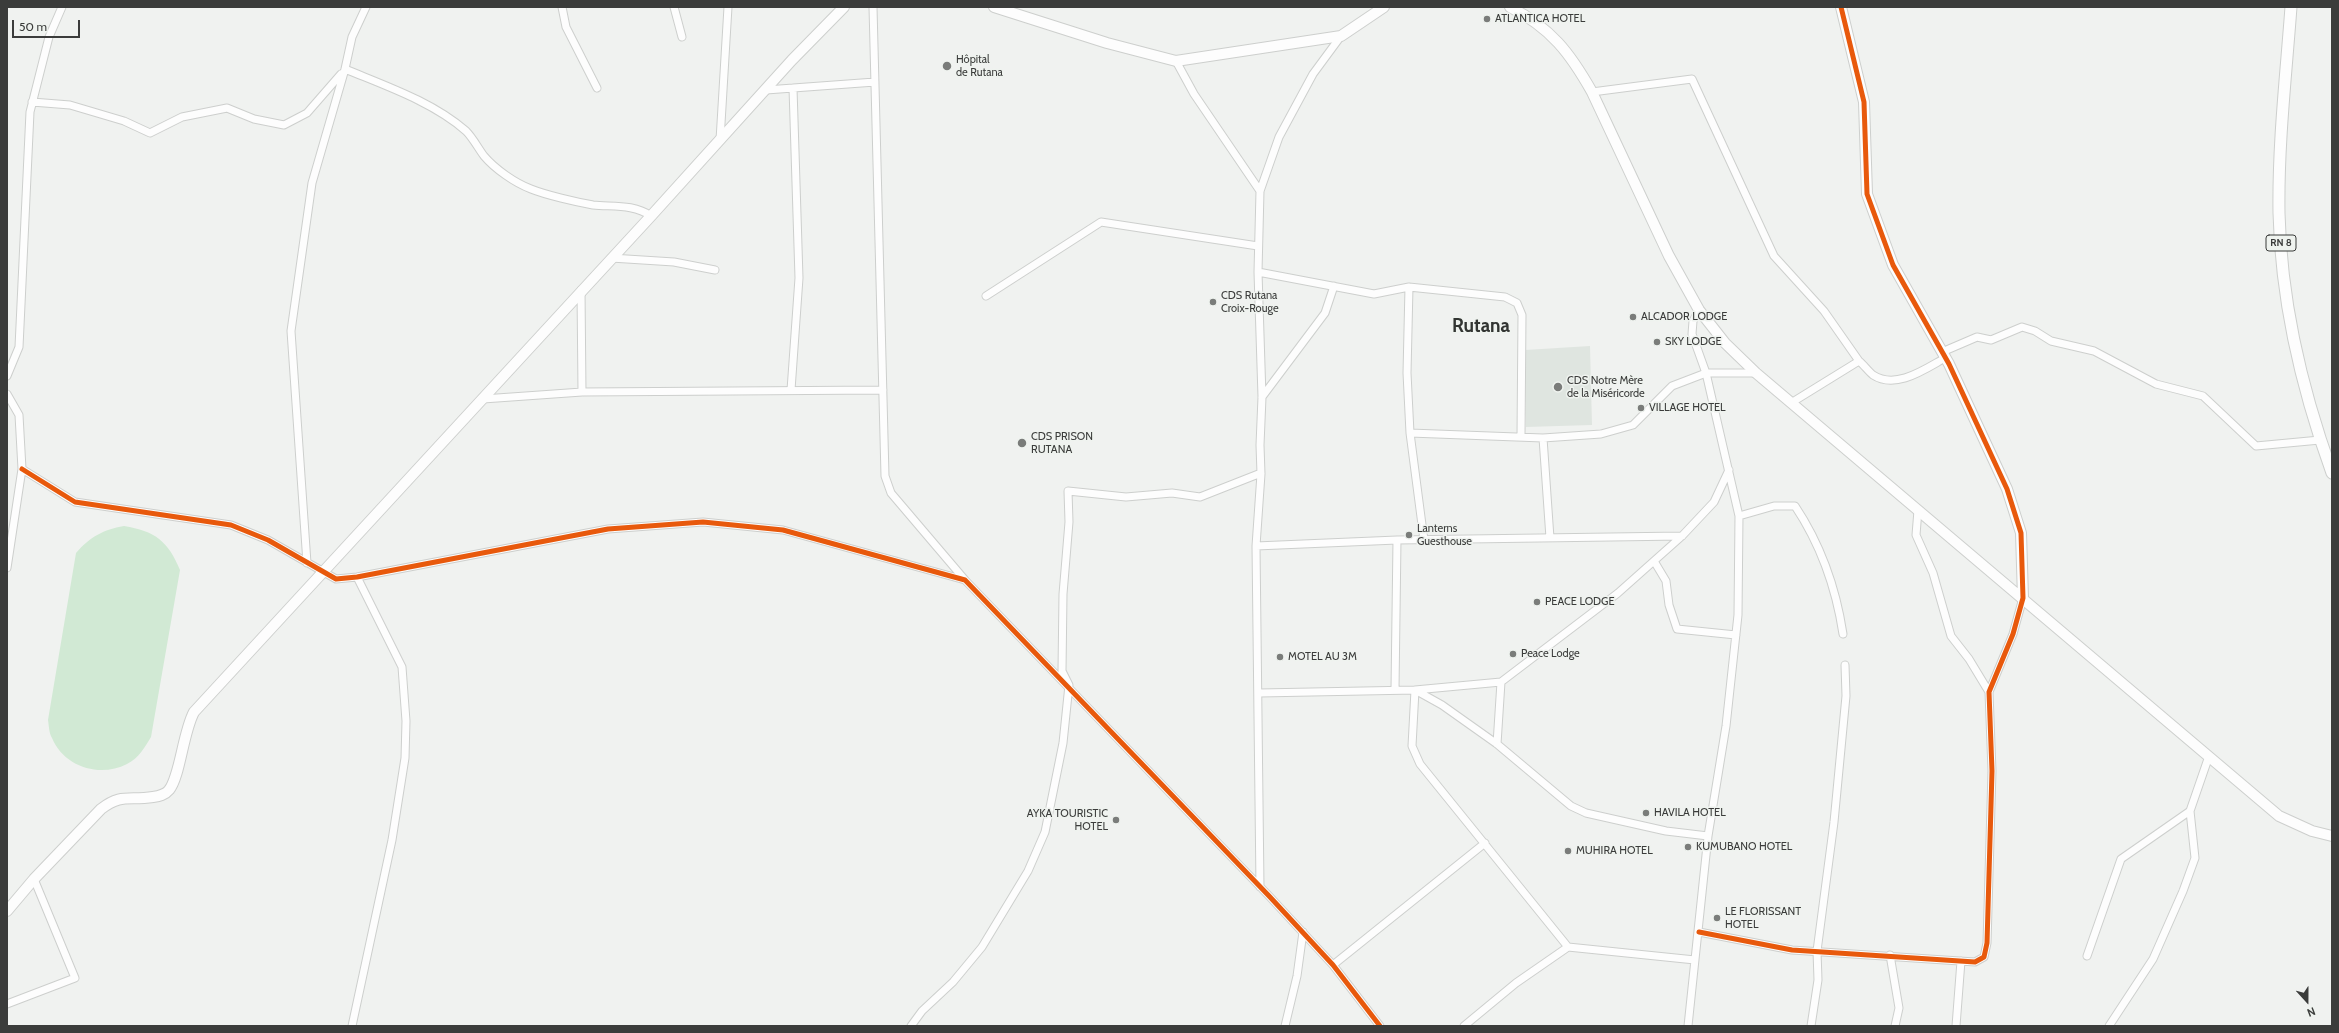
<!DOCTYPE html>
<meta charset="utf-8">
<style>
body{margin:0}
#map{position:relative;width:2339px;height:1033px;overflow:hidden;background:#f0f2f0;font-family:Cabin,sans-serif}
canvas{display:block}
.frame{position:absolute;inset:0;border:8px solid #3b3c3b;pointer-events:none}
.north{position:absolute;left:2287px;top:981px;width:40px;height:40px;-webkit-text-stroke:3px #eff3ef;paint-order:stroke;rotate:159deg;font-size:11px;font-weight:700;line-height:16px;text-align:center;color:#3b3c3b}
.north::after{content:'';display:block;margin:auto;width:14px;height:18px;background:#3b3c3b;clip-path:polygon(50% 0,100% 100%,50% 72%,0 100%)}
.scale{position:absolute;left:12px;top:20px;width:68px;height:18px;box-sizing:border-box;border:2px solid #3b3c3b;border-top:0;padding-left:5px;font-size:12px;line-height:14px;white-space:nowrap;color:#3b3c3b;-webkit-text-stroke:3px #eff3ef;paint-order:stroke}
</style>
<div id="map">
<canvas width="2339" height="1033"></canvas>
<div class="frame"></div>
<div class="north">N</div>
<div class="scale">50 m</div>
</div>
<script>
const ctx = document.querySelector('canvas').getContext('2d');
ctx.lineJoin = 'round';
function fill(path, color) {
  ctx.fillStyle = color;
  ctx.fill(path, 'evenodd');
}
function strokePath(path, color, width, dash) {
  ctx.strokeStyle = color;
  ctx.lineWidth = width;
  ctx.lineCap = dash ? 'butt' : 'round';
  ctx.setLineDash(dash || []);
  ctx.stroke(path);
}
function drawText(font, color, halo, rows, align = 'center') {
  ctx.font = font + ' Cabin,sans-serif';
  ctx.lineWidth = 3;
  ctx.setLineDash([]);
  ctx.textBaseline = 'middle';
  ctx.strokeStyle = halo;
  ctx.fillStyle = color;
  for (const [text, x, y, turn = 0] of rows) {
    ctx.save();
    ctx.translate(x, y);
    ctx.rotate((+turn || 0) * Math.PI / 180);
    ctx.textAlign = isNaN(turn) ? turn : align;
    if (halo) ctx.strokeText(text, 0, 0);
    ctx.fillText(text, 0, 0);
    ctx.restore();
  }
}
fill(new Path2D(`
 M1590,346l2,79 -66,2 -1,-77z`), '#dfe5e0');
fill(new Path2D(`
 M124,526c31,5 44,15 56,44l-29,167c-6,10 -12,21 -24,27 -27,14 -63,3 -75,-26 -3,-5 -3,-12 -4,-18l28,-167c15,-17 27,-23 48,-27z`), '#d1e9d4');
const street = new Path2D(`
 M562,7l4,20 31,61
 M674,7l8,30
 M873,7l12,469 6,17 74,87
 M1176,61l18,33 66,97
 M345,69c41,17 88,33 121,62 7,7 12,17 18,25 11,13 31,27 47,33 15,6 45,13 62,16 20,2 41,-1 58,11
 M766,90l109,-8
 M1592,92l100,-13 82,177 50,55 35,50
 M32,102l38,3 54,16 26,12 32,-16 45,-9 27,11 30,6 23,-12 34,-39
 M720,140l8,-133
 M611,258l63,4 41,8
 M1258,272l116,22 35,-7
 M581,290l1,102 301,-2
 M986,296l115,-74 157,24
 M1942,352l35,-15 14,3 31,-13 13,4 16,10 43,10 62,33 47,12 53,50 64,-6
 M7,376l12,-29 11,-235 19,-75 13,-30
 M791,390l8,-112 -6,-190
 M7,394l12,21 3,54 -15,99
 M1262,397l63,-84 9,-27
 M483,399l99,-7
 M1791,403l68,-42c5,4 9,10 14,14 23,15 52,-6 72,-17
 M1410,433l133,5
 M22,469l53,33 156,23 37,15 68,39 21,-2 251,-48 95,-7 80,8 182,50 305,317 63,68 47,61
 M1918,510l-2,25 17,38 18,63 18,23 20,33
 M1739,516l35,-10h21c26,39 41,82 48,128
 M1550,538l-7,-100 58,-4 32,-9 39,-39 34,-13h50
 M1424,540l-14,-107 -3,-60 2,-86 96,10 12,6 5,12 -1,121
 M1256,546l141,-6 285,-4
 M1654,561l12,20 3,24 8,24 59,6
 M307,563l-16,-232 21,-148 33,-114 7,-32 14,-30
 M1501,682l-86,8 -3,56 8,18 148,183 127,13
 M1395,689l2,-149
 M1260,693l155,-3 27,15 55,39 74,62 15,7 80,18 42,5
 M1497,744l4,-62 117,-89 64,-57 32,-34 15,-32
 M1260,887l-4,-341 5,-72 -1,-29 2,-48 -4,-125 2,-81 19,-54 34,-63 28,-38
 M1699,932l93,18 183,12 9,-5 3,-14 5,-172 -3,-79 24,-58 10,-36
 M1890,955l9,53 -4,18
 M2087,956l34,-97 69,-48 19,-55
 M1333,965l152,-122
 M7,1004l68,-26 -41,-99
 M352,1026l40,-186 13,-82 1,-37 -4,-54 -45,-90
 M911,1026l11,-15 31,-29 29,-35 46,-76 17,-39 18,-89 6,-58 -7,-14 1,-77 6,-72 -1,-31 58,6 46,-4 28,4 61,-24
 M1285,1026l12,-50 6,-44
 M1464,1026l52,-43 52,-36
 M1688,1026l20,-190 18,-110 12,-111 1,-99 -33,-143 -14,-39 1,-13 6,-11
 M1811,1026l7,-46 -1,-29 17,-129 12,-126 -1,-31
 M1956,1026l5,-65
 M2109,1026l44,-67 30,-68 12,-33 -5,-47`);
const secondary = new Path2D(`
 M994,7l113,36 69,18 165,-25 43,-29
 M1510,7c41,21 60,46 82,85l77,164 30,54 26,33 31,30 523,443 33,15 20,5
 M1841,7l23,95 3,92 26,71 56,99 58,125 14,44 2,65
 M7,911l27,-32 67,-70c21,-16 28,-8 52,-12 6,-1 12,-2 16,-7 11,-13 14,-58 25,-78l457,-496 141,-156 52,-53`);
const primary = new Path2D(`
 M2291,7c-5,68 -13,137 -12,206 2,89 23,177 53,260`);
strokePath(street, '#cdcfcd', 9);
strokePath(secondary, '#cdcfcd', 12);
strokePath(primary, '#cdcfcd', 13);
strokePath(street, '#fdfdfd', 7);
strokePath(secondary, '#fdfdfd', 10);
strokePath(primary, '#fdfdfd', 11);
strokePath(new Path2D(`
 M22,469l53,33 156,23 37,15 68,39 21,-2 251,-48 95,-7 80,8 182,50 305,317 63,68 47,61
 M1699,932l93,18 183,12 9,-5 3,-14 5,-172 -3,-79 24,-58 10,-36 -2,-65 -14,-44 -58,-125 -56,-99 -26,-71 -3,-92 -23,-95`), '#e8590c', 5);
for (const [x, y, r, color] of [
 [1487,19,4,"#7a7c7a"],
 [947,66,5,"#7a7c7a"],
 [1213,302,4,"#7a7c7a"],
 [1633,317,4,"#7a7c7a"],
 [1657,342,4,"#7a7c7a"],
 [1558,387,5,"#7a7c7a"],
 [1641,408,4,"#7a7c7a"],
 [1022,443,5,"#7a7c7a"],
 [1409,535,4,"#7a7c7a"],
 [1537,602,4,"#7a7c7a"],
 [1513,654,4,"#7a7c7a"],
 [1280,657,4,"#7a7c7a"],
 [1646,813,4,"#7a7c7a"],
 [1116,820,4,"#7a7c7a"],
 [1688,847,4,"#7a7c7a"],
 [1568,851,4,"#7a7c7a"],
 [1717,918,4,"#7a7c7a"]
]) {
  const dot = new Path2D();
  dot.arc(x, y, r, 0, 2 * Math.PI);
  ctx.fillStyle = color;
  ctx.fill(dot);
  strokePath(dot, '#eff3ef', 1.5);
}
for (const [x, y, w] of [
 [2281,243,30]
]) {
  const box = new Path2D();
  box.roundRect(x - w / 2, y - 8, w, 16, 3);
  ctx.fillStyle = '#eff3ef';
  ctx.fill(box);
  strokePath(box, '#3b3c3b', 1);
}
drawText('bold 10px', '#3b3c3b', null, [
 ["RN 8",2281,243]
]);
drawText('11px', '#3b3c3b', '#eff3ef', [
 ["ATLANTICA HOTEL",1495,19],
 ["Hôpital",956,60],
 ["de Rutana",956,73],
 ["CDS Rutana",1221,296],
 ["Croix-Rouge",1221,309],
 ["ALCADOR LODGE",1641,317],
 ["SKY LODGE",1665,342],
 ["CDS Notre Mère",1567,381],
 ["de la Miséricorde",1567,394],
 ["VILLAGE HOTEL",1649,408],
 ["CDS PRISON",1031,437],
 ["RUTANA",1031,450],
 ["Lanterns",1417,529],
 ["Guesthouse",1417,542],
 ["PEACE LODGE",1545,602],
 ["Peace Lodge",1521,654],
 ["MOTEL AU 3M",1288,657],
 ["HAVILA HOTEL",1654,813],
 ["AYKA TOURISTIC",1108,814,"right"],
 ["HOTEL",1108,827,"right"],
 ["KUMUBANO HOTEL",1696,847],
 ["MUHIRA HOTEL",1576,851],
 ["LE FLORISSANT",1725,912],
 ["HOTEL",1725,925]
], 'left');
drawText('bold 19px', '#323532', '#eff3ef', [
 ["Rutana",1481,326]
]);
</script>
